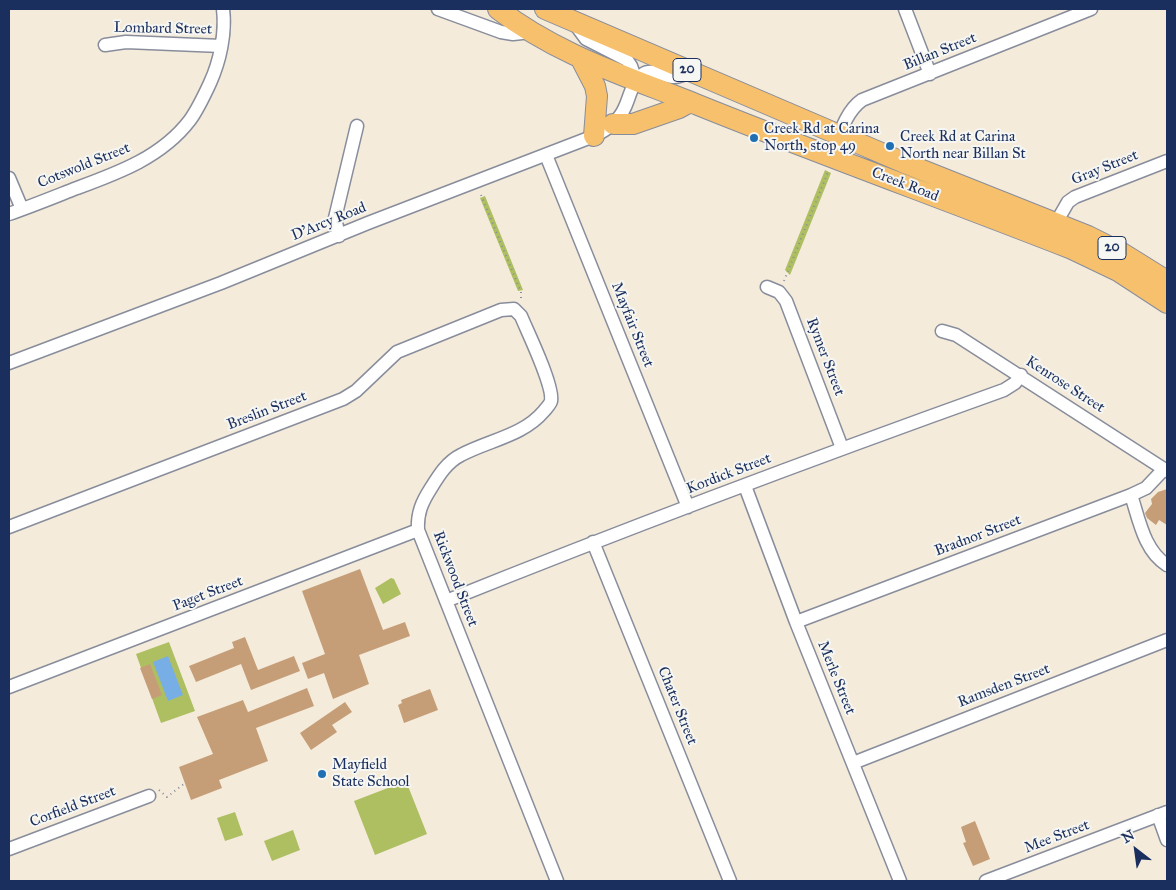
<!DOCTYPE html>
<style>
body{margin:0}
#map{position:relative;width:1176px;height:890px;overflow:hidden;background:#f4ebdb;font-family:"IM FELL Great Primer",serif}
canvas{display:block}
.frame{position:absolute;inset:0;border:10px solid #1b2f5e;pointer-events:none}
.north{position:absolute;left:1111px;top:825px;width:50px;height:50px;-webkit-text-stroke:4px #f6f6f2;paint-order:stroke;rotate:330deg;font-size:14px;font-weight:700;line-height:20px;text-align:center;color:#1b2f5e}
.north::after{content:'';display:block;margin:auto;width:18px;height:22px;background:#1b2f5e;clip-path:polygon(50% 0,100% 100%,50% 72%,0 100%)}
</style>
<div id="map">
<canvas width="1176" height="890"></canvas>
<div class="frame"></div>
<div class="north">N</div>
</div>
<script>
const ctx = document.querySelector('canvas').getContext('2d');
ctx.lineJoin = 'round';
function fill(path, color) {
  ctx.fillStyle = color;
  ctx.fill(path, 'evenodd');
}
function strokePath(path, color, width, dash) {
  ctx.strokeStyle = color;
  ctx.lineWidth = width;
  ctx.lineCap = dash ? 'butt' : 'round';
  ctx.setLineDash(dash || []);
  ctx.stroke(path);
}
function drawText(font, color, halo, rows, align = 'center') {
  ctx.font = font + ' "IM FELL Great Primer",serif';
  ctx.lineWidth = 4;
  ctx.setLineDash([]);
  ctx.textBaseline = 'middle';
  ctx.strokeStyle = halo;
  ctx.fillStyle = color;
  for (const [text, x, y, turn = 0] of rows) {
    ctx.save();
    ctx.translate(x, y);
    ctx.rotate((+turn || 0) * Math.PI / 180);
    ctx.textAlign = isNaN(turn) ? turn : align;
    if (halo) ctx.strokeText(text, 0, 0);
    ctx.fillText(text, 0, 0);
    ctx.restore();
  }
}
fill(new Path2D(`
 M825,170l6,3 -41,102 -5,-5z
 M485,196l38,94 -5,1 -38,-93z
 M391,578l3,1 7,15 -18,10 -8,-16z
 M169,642l26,69 -34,12 -25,-69z
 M406,781l21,53 -52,21 -21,-54z
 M235,812l8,23 -18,6 -8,-23z
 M293,830l7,20 -28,11 -8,-20z`), '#aebf62');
fill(new Path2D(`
 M168,656l15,39 -15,6 -15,-39z`), '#78aee6');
fill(new Path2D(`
 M1167,489v36l-8,-5 -3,5 -9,-7 -2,-5 7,-9 -1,-5 7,-7z
 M360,569l23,61 22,-8 5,14 -51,19 10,29 -36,15 -9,-26 -16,6 -6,-16 23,-9 -23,-63z
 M245,637l13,33 36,-14 6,15 -49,19 -10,-26 -45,18 -7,-16 45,-18 -2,-6z
 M150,664l12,31 -10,4 -12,-31z
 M307,688l7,18 -58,22 12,33 -49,19 3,8 -31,12 -12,-33 34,-13 -16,-37 46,-17 5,12z
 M430,689l8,21 -34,13 -6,-18 4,-2 -1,-3z
 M345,702l7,10 -20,13 5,7 -26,18 -11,-17z
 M975,821l15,38 -17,7 -10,-23 3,-1 -5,-15z`), '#c59e78');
const minor = new Path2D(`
 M438,9l63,23 12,2 18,-2
 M905,9l25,65
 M575,24l11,15 41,21 4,6 5,14
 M105,45l21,-3 95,4
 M546,155l142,352
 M831,156c8,-19 14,-44 31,-56l229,-91
 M9,178l13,31
 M9,214c23,-8 45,-17 68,-26 41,-15 85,-31 113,-68 8,-11 14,-24 20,-37 10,-22 16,-50 13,-74
 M1053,228l15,-26 7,-5 92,-36
 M339,236l-4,-18 22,-92
 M767,287l12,5 7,9 56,147
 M942,331l14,4 211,136
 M9,363l212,-80 147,-60 226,-87c13,-6 25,-15 31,-29 5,-11 7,-25 18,-33 9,-6 20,2 30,3 5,1 13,-4 18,-5
 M745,486l51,136 104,259
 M1131,495c8,24 13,56 36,70
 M9,527l334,-128 13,-8 41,-39 104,-42 13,-1 7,7c7,17 33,70 30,85 -1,4 -5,7 -7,10 -21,25 -55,29 -83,44 -14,7 -22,20 -30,33 -9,14 -14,25 -13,42l139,351
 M593,542l137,339
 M446,601c184,-74 371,-144 558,-211l11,-7 6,-8
 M796,622l335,-127 15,-7 18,-19
 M9,687l409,-157
 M853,763l314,-123
 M1158,815l9,25
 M9,849l140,-53
 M986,881l181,-69`);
const primary = new Path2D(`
 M498,9c59,46 131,68 200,96 124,50 249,95 374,144l46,22 49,32
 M545,9l362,155 181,72 34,17 45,28
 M581,59l14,27 2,10 -3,40
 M613,124h20l46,-16 11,-6`);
strokePath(minor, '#888d9c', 15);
strokePath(primary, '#888d9c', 22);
strokePath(new Path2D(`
 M481,195l40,97v7
 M784,281l44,-109
 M159,790l8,7 18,-14`), '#888d9c', 2, [1, 4]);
strokePath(minor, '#fff', 12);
strokePath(primary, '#f7c06c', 20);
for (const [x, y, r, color] of [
 [754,138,5,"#1f6fb2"],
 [890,146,5,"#1f6fb2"],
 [322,774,5,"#1f6fb2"]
]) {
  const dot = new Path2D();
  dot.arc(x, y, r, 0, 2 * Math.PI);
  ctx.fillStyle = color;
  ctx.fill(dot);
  strokePath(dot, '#f6f6f2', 2);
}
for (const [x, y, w] of [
 [687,70,28],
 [1112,248,28]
]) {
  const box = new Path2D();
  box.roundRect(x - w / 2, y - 11.5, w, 23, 4);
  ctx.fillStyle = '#f6f6f2';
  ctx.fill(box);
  strokePath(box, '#1b2f5e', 1);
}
drawText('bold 14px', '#1b2f5e', null, [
 ["20",687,70],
 ["20",1112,248]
]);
drawText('15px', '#1b2f5e', '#f6f6f2', [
 ["Lombard Street",163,29,1],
 ["Billan Street",940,52,-22],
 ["Cotswold Street",84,166,-22],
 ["Gray Street",1105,168,-22],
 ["Creek Road",905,185,21],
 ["D'Arcy Road",329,222,-22],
 ["Mayfair Street",632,325,68],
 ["Rymer Street",825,357,69],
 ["Kenrose Street",1065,385,33],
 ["Breslin Street",267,411,-21],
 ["Kordick Street",729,474,-21],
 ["Bradnor Street",978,536,-21],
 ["Rickwood Street",455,579,69],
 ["Paget Street",208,594,-21],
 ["Merle Street",836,678,68],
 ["Ramsden Street",1004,686,-21],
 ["Chater Street",677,706,68],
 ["Corfield Street",73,807,-21],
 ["Mee Street",1057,837,-21]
]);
drawText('15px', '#1b2f5e', '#f6f6f2', [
 ["Creek Rd at Carina",764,129],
 ["North, stop 49",764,146],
 ["Creek Rd at Carina",900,137],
 ["North near Billan St",900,154],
 ["Mayfield",332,765],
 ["State School",332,782]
], 'left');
</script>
